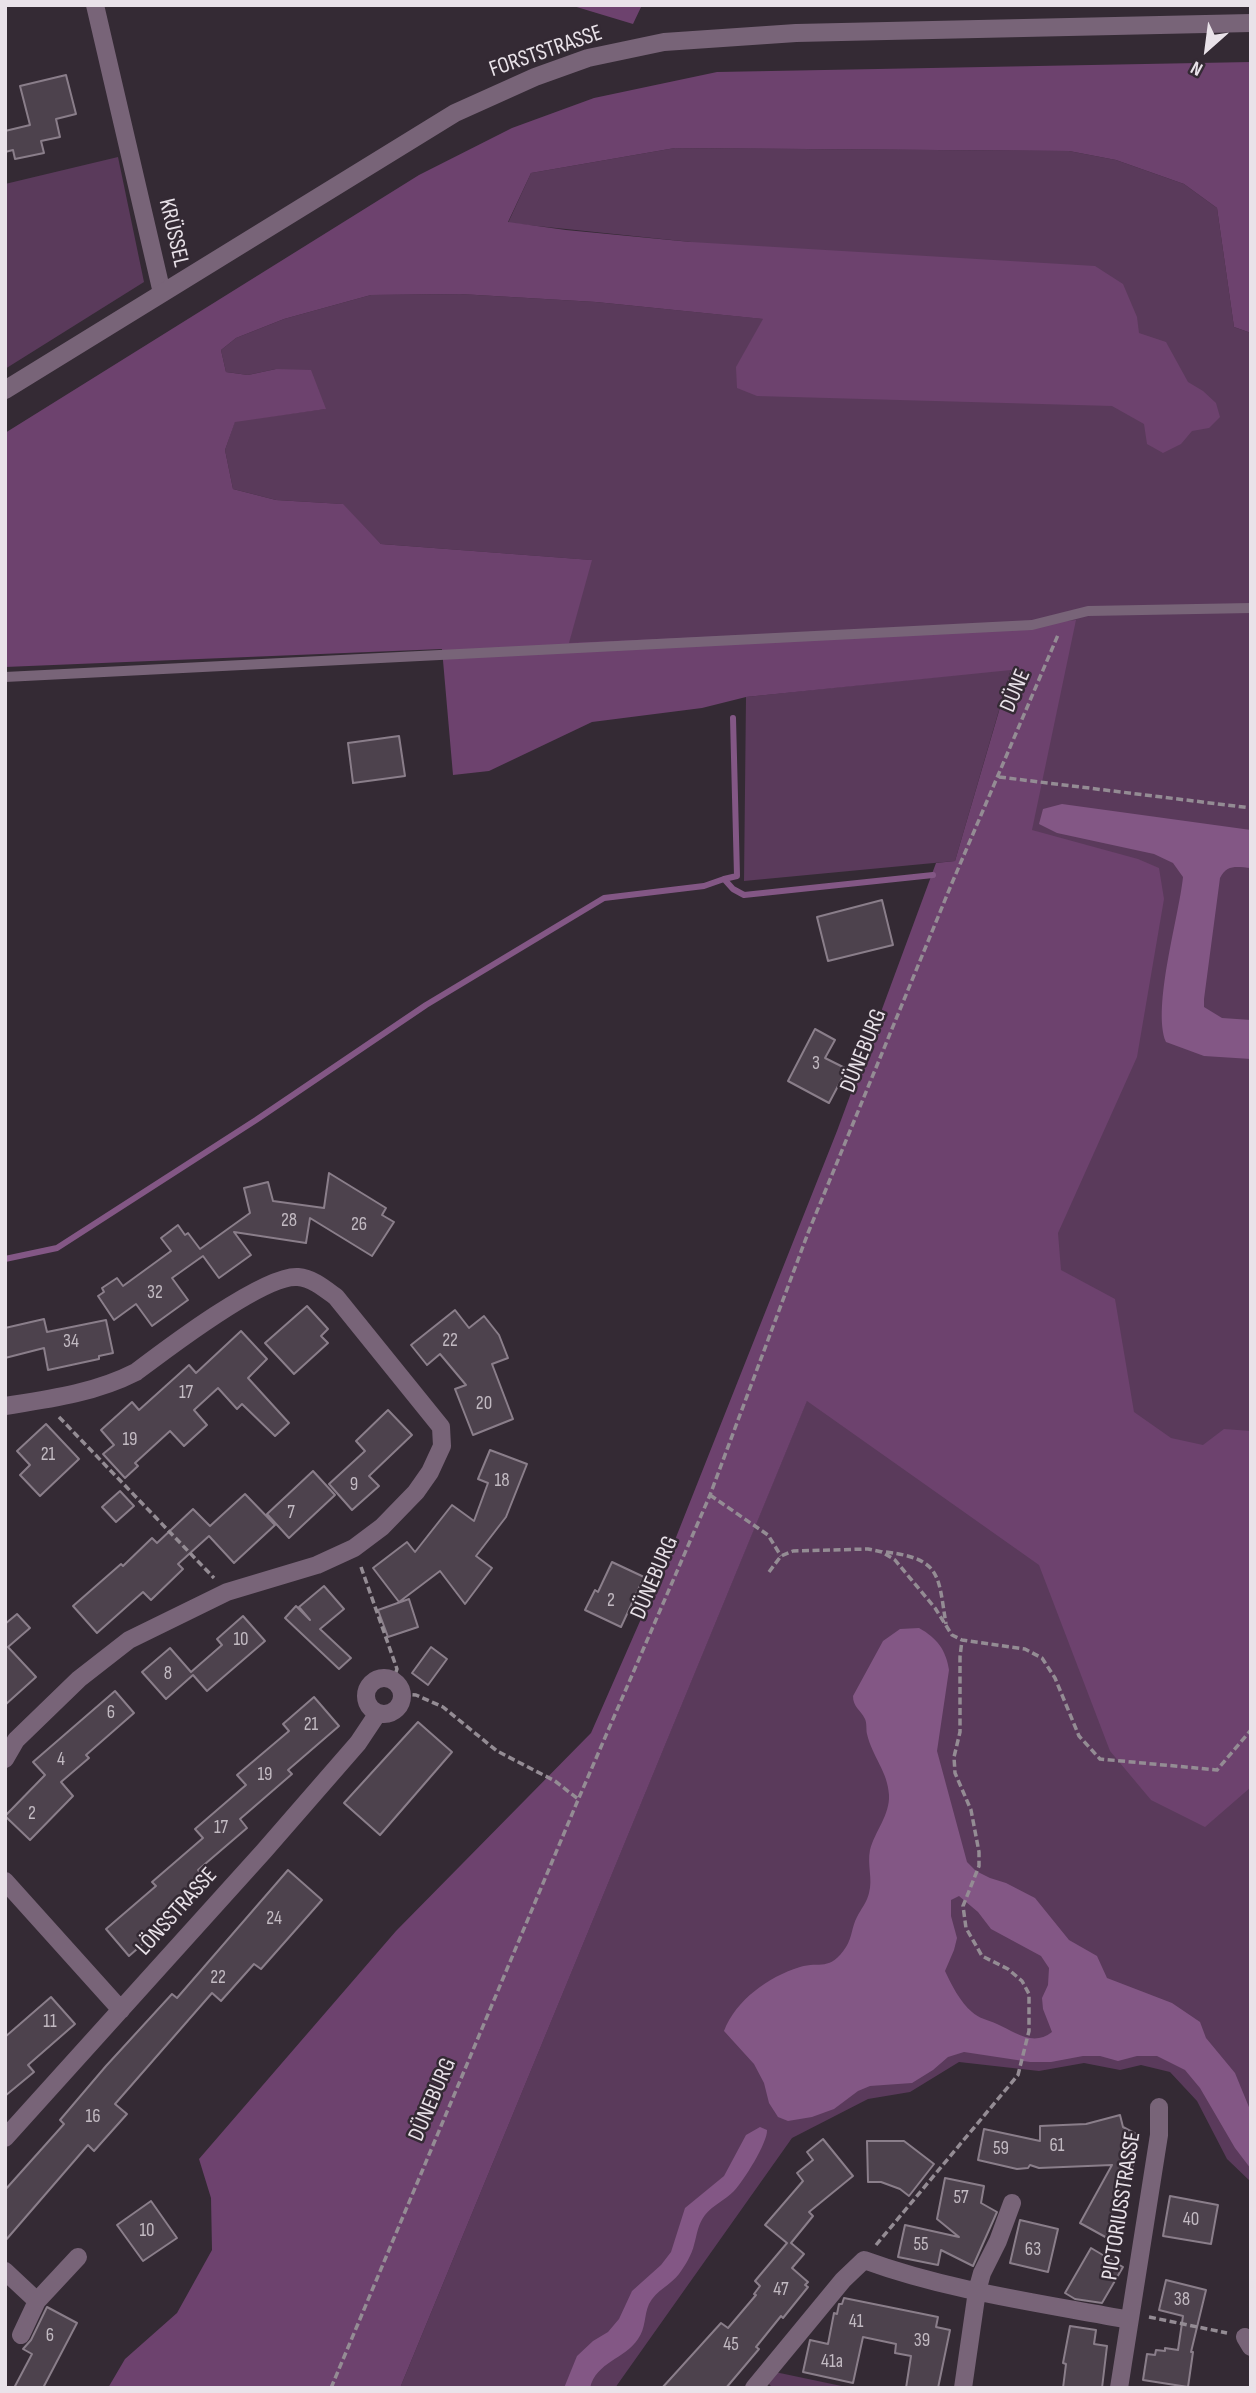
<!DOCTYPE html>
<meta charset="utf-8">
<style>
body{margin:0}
#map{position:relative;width:1256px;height:2393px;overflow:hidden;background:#342a34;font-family:"Sofia Sans Condensed",sans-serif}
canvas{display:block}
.frame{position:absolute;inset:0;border:7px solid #e9e2e9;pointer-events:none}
.north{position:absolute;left:1172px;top:14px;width:70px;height:70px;-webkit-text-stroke:5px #342a34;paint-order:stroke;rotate:208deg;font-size:19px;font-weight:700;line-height:28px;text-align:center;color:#e9e2e9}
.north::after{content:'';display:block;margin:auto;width:24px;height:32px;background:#e9e2e9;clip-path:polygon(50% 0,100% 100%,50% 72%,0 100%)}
</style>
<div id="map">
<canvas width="1256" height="2393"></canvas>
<div class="frame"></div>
<div class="north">N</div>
</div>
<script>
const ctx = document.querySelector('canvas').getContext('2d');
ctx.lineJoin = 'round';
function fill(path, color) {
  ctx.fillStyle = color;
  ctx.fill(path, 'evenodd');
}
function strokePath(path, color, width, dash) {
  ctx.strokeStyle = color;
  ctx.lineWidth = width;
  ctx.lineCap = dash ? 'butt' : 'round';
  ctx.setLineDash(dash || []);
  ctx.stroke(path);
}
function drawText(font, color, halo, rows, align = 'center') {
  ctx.font = font + ' "Sofia Sans Condensed",sans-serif';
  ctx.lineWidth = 5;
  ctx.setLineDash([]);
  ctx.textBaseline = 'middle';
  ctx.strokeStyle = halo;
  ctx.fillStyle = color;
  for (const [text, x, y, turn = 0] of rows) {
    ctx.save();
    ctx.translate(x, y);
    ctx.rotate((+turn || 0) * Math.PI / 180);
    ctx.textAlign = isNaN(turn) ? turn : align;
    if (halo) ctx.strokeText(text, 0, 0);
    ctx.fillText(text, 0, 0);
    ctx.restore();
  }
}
fill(new Path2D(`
 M675,148l394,3 47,9 68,24 33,24 17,119 17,6v1849l-24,-23 -30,-58 -27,-29 -29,-7 -21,5 -36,-7 -45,8 -80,-9 -49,30 -42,7 -76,39 -177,250h-215l407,-988 268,-780 -507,24 23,-84 -210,-16 -39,-40 -66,-4 -43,-11 -8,-39 10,-29 90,-12 -49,-40 -28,6 -22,-3 -5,-22 15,-12 48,-19 87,-24 89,-1 136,8 168,17 -73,-77 -183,-19 23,-50z
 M118,157l26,125 -139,87v-185z
 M1011,669l-56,192 -211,20 2,-184z
 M775,2372l76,16h-78l-7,-7z`), '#5a3a5b');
fill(new Path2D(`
 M570,5h72l-9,19z
 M1251,62v271l-17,-6 -17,-119 -33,-24 -68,-24 -47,-9 -394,-3 -144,25 -23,49 58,8 125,12 404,24 28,18 14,33 2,16 27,9 22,40 15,9 13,12 4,14 -11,11 -17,3 -11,13 -18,9 -16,-9 -3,-20 -32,-18 -355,-10 -20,-8 -1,-21 27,-48 -167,-17 -136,-8 -89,1 -87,24 -48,19 -15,12 5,22 22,3 28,-6 35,1 15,39 -91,13 -10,28 8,39 43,11 67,4 38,40 211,16 -23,83 507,-23 -44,210 106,29 21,9 5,31 -27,158 -79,176 3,37 54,29 19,113 37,26 32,7 21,-16 27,2v356l-46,40 -54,-27 -41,-49 -71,-186 -232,-164 -407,987h-292l17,-29 52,-46 35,-63 -1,-52 -12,-39 197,-228 195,-198 78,-178 168,-424 99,-268 19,-2 56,-191 -265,27 -44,11 -110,14 -103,49 -36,4 -11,-126 -437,18v-234l414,-258 93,-47 82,-30 123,-26z`), '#6d426e');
fill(new Path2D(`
 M1062,804l189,26v38c-14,-1 -24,-4 -31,10l-16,121v8l18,11 29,2v39l-47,-3 -38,-14c-14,-35 13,-125 17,-165l-10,-14 -19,-9 -97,-21 -18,-9 4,-15z
 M919,1628c18,10 27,22 30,42l-12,81 30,111 9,9 14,7 16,5 29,15 34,42 28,16 10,22 65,25 28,19 6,16 29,35 16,39v57l-16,-21 -35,-60 -15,-18 -28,-14h-20l-19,5 -18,-5h-17l-32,6h-21l-66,-10 -16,5 -15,13 -21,13 -42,3 -12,5 -24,18 -22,8 -24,4 -10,-4 -9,-14 -5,-20 -10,-19 -30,-33c12,-31 44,-54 76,-64 20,-6 30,5 46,-20 6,-9 6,-21 11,-30 4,-8 10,-15 12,-24 4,-14 -2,-28 1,-43 5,-19 20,-35 19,-55 -1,-23 -17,-39 -22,-61 -1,-4 0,-11 -2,-15 -5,-10 -12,-12 -12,-23l30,-55 17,-12zM959,1896l19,16 13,17 50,27 8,12 -1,17 -6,13 1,11 9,23c-19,15 -37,0 -55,-8 -9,-4 -19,-6 -25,-12 -12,-10 -21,-28 -27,-41l9,-21 3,-12 -6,-22v-16z
 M760,2127l7,3c1,12 -24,52 -33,61 -9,9 -21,14 -29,24 -7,9 -8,19 -11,30 -2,9 -9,21 -15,29 -8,11 -23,16 -30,30 -5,11 -3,24 -11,35 -13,20 -42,23 -48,49h-26l13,-32 16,-15 15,-9 11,-13 13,-28 29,-26 10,-13 14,-44 39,-32 22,-41z`), '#835785');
strokePath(new Path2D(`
 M724,879l13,-3 -4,-158
 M5,1259l52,-11 199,-128 170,-115 178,-107 100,-12 20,-7 9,10 11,6 189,-20`), '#835785', 6);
const building = new Path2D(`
 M66,75l10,39 -20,5 4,18 -19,4 3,12 -29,6 -2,-9 -8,2v-21l25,-6 -10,-39z
 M399,736l6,40 -52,7 -5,-40z
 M882,900l11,45 -65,16 -11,-44z
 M815,1029l20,11 -10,18 22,11 -18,34 -41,-22z
 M329,1173l57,35 -4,7 12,7 -22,34 -62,-38 -4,25 -72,-11 17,23 -32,23 -16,-22 -31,22 16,22 -36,26 -16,-22 -22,16 -16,-24 6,-4 -2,-4 15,-10 6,8 48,-35 -10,-13 17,-13 7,10 3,-2 12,16 50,-36 -6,-25 24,-6 5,19 51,7z
 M307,1306l21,23 -7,7 7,7 -34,31 -29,-31z
 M455,1310l14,18 15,-12 15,19 9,23 -16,6 21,55 -40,16 -18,-46 11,-4 -26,-31 -13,11 -16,-20z
 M44,1319l3,13 59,-12 7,33 -14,3v3l-51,11 -4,-22 -39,10v-30z
 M241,1331l26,28 -19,19 41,45 -14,13 -33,-32 -5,5 -19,-21 -24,22 13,15 -23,21 -14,-15 -35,32 3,3 -13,12 -22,-24 11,-9 -13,-15 31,-28 7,8 50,-45 7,8z
 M388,1410l24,25 -43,41 10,10 -27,24 -23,-26 36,-33 -9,-10z
 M46,1424l33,35 -39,37 -20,-21 10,-10 -13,-14z
 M490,1450l37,14 -21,53 -30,39 16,12 -27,36 -25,-33 -41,31 -26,-34 34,-26 8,10 37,-47 22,16 14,-38 -10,-4z
 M313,1471l22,24 -46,43 -22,-24z
 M120,1491l14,15 -18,16 -14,-15z
 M245,1494l30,31 -41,38 -25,-27 -31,28 5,5 -32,31 -8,-8 -46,41 -24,-27 48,-42 2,2 29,-28 5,5 36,-34 17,17z
 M612,1562l32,15 -23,50 -36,-17 10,-20 3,2z
 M324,1586l20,23 -24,20 31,29 -12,11 -54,-51 11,-12 14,14 -11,-13z
 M409,1599l9,28 -30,10 -10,-27z
 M17,1614l13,14 -22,19 28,30 -31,28v-81z
 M243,1616l22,25 -58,50 -14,-16 -27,24 -24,-27 28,-24 21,24 31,-27 -5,-6z
 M431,1647l16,12 -19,26 -16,-12z
 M115,1691l19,22 -48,42 3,3 -28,24 12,14 -43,44 -25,-24 40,-41 -12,-13z
 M314,1697l25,29 -51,44 4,4 -52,45 7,9 -49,42 8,9 -50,43 5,6 -32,28 -23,-27 50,-43 -4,-4 51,-44 -8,-9 51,-44 -9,-10 52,-44 -6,-7z
 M418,1722l34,30 -72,83 -36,-32z
 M288,1870l34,30 -61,69 -7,-5 -33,37 -9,-8 -97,111 12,10 -33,37 -6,-6 -83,96v-51l59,-66 -4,-4 46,-54 66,-72 5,4z
 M51,1997l24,27 -47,41 6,7 -29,24v-59z
 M1120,2115l3,12 15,8 -10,23 7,4 -19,33 12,7 -19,37 -29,-16 32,-58 -73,3 -9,-3 -2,3 -11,1 -39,-9 6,-31 56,12v-15l46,-2z
 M823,2139l30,37 -44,36 4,4 -22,27 13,11 -12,14 16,14 -3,3 3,2 -25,31 -2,-2 -25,31 3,2 -33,39h-64l59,-65 7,5 28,-33 -2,-1 6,-8 -5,-5 32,-38 -22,-18 38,-44 -6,-8 16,-13 -6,-8z
 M867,2141h37l30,23 -25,32 -9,-7 -19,-7h-13z
 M945,2178l39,8 -3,17 16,9 -24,54 -32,-16 -3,15 -40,-8 7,-32 54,12 -22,-18z
 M1170,2196l48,9 -7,39 -48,-8z
 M151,2201l26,37 -34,23 -26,-36z
 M1020,2220l38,9 -10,43 -38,-9z
 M1091,2248l32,19 -21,36 -27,-4 -10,-6z
 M1166,2280l40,10 -15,62h2l-5,35 -45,-7 4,-26 8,1 1,-5 9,1v-3l13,2 5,-34 -24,-6z
 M844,2298l94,19 -2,10 14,3 -12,58h-32l5,-32 -16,-3 1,-9 -33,-7 -10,46 -50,-11 7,-32 18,4 6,-31 3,1 2,-10h3z
 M47,2307l30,16 -34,65h-29l18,-34 -9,-5 8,-9z
 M1070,2326l26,4 -2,14 13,2 -5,42h-39l3,-24 -3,-1z`);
fill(building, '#4d424d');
strokePath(building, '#8a7e8a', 2);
strokePath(new Path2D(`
 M999,777l252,31
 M59,1417l155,161
 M710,1495l58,40 13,21
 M886,1552c56,7 52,24 60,72
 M361,1567l36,102 -4,11
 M769,1572l12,-16 12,-5 75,-2 14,3 13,8 40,48 17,27 10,5 63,9 17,9 13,20 24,58 21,23 117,11 34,-40
 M402,1694l14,1 27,12 54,44 58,30 23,18
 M876,2245l142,-170 11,-44v-37l-7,-13 -14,-12 -26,-13 -16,-28 -3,-22 16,-40v-14l-8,-42 -16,-37 -1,-16 6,-25v-75l2,-17
 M1149,2317l78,16
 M331,2388l247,-588 132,-305 98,-262 144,-350 106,-248`), '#948c94', 3.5, [7, 3.5]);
strokePath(new Path2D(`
 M5,677l1027,-52 56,-14 163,-3`), '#786478', 10);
strokePath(new Path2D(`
 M95,5l67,288
 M5,1406c45,-7 90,-13 131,-34 29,-22 129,-98 162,-95 14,1 26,11 38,20l105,130 1,19 -12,26 -14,20 -34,35 -28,21 -37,17 -90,27 -98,48 -50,39 -63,61 -11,19
 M366 1696a18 18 0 1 1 36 0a18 18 0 1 1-36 0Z
 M5,1881l116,129
 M5,2138l259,-287 94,-108 20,-30
 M5,2271l32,30 -16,34
 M37,2301l41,-44
 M1245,2337l6,10
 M754,2388l89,-108 21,-20c85,31 176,43 265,60
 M963,2388l14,-97 5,-18 16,-32 14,-38
 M1119,2388l40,-253v-28`), '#786478', 18);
strokePath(new Path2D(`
 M5,390l450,-277 80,-36 53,-19 76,-16 132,-9 455,-10`), '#786478', 18);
drawText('19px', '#c2bac2', null, [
 ["3",816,1064],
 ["28",289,1221],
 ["26",359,1225],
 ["32",155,1293],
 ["22",450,1341],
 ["34",71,1342],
 ["17",186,1393],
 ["20",484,1404],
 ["19",130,1440],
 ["21",48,1455],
 ["18",502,1481],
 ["9",354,1485],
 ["7",291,1513],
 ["2",611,1601],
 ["10",241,1640],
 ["8",168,1674],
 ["6",111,1713],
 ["21",311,1725],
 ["4",61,1760],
 ["19",265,1775],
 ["2",32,1814],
 ["17",221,1828],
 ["24",274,1919],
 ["22",218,1978],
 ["11",50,2022],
 ["16",93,2117],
 ["61",1057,2146],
 ["59",1001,2149],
 ["57",961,2198],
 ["40",1191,2220],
 ["10",147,2231],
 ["55",921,2245],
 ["63",1033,2250],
 ["47",781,2290],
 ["38",1182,2300],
 ["41",856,2322],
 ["6",50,2336],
 ["39",922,2341],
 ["45",731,2345],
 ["41a",832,2362]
]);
drawText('23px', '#e9e2e9', '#342a34', [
 ["FORSTSTRASSE",546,52,-19],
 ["KRÜSSEL",173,233,77],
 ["DÜNE",1016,691,-67],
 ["DÜNEBURG",864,1051,-68],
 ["DÜNEBURG",655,1578,-67],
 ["LÖNSSTRASSE",177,1912,-48],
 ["DÜNEBURG",433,2100,-67],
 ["PICTORIUSSTRASSE",1122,2206,-81]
]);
</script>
